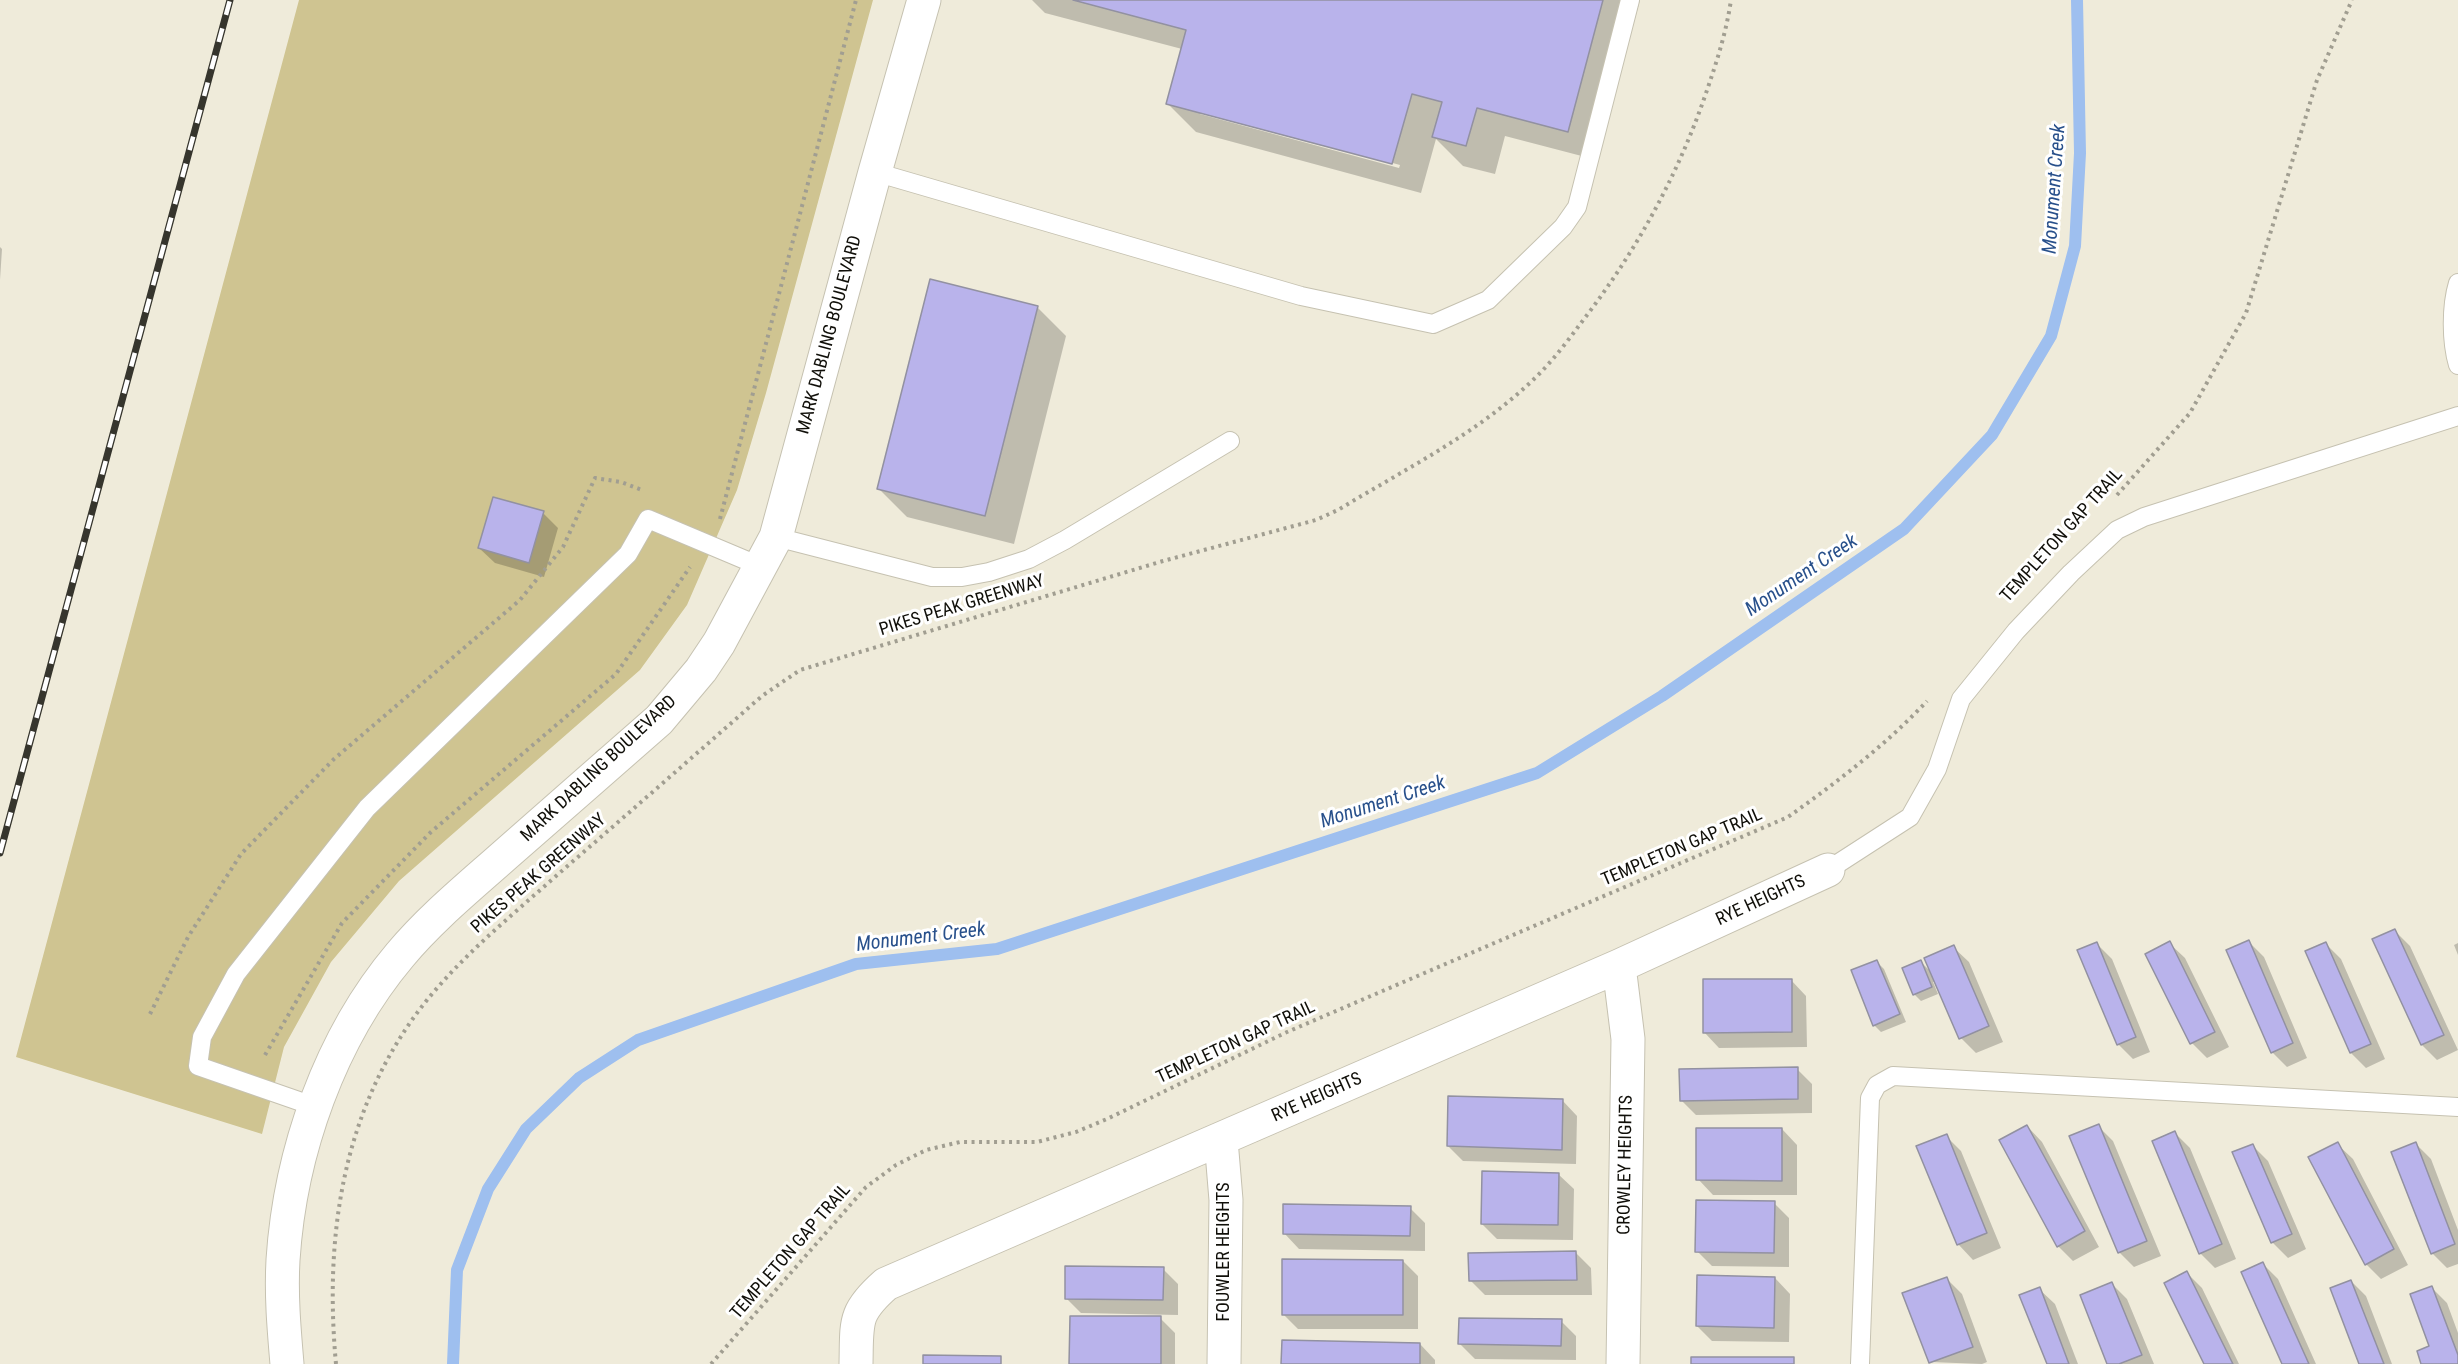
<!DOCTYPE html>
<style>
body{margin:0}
canvas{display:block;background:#efebda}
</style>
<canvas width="2458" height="1364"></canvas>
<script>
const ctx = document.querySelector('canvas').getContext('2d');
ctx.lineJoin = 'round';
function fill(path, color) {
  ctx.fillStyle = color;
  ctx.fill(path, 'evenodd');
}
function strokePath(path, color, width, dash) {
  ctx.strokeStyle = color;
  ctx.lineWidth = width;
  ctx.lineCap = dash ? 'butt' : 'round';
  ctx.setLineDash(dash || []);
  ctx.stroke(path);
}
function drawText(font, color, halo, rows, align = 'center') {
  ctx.font = font + ' "Roboto Condensed",sans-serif';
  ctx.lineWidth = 6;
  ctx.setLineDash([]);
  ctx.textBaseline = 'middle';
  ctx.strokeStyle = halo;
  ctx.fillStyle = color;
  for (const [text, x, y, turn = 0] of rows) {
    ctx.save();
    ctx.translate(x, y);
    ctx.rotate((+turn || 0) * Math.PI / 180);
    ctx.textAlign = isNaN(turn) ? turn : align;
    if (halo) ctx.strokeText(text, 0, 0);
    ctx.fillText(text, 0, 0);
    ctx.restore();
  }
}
fill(new Path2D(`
 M299,0h574l-107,393 -29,97 -50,115 -47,65 -241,211 -68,81 -47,85 -22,87 -246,-77z`), '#cfc491');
fill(new Path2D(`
 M1032,0h608l-43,160 -92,-24 -10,38 -32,-8 -27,-27 -15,54 -225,-61 -29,-29 15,-54 -137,-36zM1200,111l200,54 -1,3 -199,-54z
 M0,247l2,2 -2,31z
 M1037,307l29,29 -52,208 -107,-27 -29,-29z
 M543,513l15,15 -14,49 -49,-14 -16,-15z
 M2395,931l15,15 48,104 -21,10 -15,-15 -48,-105z
 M2249,942l15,15 43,101 -20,9 -15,-15z
 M2169,943l16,15 44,89 -22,11 -15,-15 -45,-89z
 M2458,943v12l-4,-10z
 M2097,944l15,15 38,93 -17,7 -15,-15z
 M2326,944l15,15 44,100 -19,9 -15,-15z
 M1953,947l16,15 34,80 -27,11 -15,-15 -25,-57 -3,1 5,12 -17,7 -7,-7 7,-32 12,12z
 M1877,962l7,7 22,53 -25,10 -7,-7z
 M1791,980l15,16 1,51 -88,1 -15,-16z
 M1797,1069l15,15v29l-116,2 -15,-15z
 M1562,1100l15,16 -1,48 -113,-3 -15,-15z
 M2027,1126l15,16 57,105 -26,14 -15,-15z
 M2098,1126l15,15 48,115 -27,11 -15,-15z
 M1782,1129l15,16v50h-84l-15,-16z
 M2175,1133l15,15 46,111 -21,9 -15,-15z
 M1946,1136l15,15 40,97 -28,12 -15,-16z
 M2337,1144l16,15 55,106 -27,14 -15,-15z
 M2416,1144l15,15 27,71v34l-11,4 -15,-15z
 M2253,1146l15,15 38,88 -18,9 -16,-16 -38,-89z
 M1558,1174l16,15 -1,51 -76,-1 -15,-15z
 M1774,1203l15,15v49l-77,-1 -15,-15z
 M1410,1208l15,15v28l-126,-2 -15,-16z
 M1576,1253l15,15 1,27h-107l-15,-15z
 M1403,1261l15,15v53h-120l-15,-15z
 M2263,1264l15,15 38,85h-32z
 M1163,1269l15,15v31l-97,-2 -15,-15z
 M2187,1273l15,15 37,76h-33z
 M1775,1278l15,16 -1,48 -77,-1 -15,-15z
 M1947,1279l15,15 25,68 -5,2 -52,-2z
 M2351,1281l15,15 26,68h-31z
 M2112,1284l15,15 27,65h-45z
 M2432,1288l15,15 11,30v31h-35l8,-17z
 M2039,1289l16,15 23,60h-30z
 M1160,1318l15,15v31h-104z
 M1561,1321l15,15v24l-101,-1 -15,-15z
 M1420,1344l15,16v4h-152z`), '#0003');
strokePath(new Path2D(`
 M453,1364l4,-94 31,-81 38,-60 53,-51 59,-38 218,-76 141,-15 540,-176 125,-77 242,-167 88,-94 59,-99 24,-90 5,-93 -3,-153`), '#9ebfef', 12);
const building = new Path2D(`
 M1073,0h530l-35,132 -91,-24 -11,38 -34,-9 10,-35 -30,-8 -20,70 -226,-60 20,-74z
 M930,279l108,27 -53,210 -108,-27z
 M493,497l51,14 -15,52 -51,-15z
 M2395,929l49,106 -23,10 -49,-106z
 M2249,940l44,103 -22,10 -45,-103z
 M2170,941l45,91 -25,12 -45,-90z
 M2097,942l39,95 -19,8 -40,-95z
 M2326,942l45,102 -21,9 -45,-102z
 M1954,945l35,81 -30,13 -35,-81z
 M1877,960l23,54 -27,12 -22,-56z
 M1921,960l11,27 -19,8 -11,-27z
 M1703,979h89v53l-89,1z
 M1798,1067v32l-118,2 -1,-32z
 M1448,1096l115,3 -1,51 -115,-4z
 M2099,1124l48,117 -29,12 -49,-117z
 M2027,1125l58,106 -28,16 -58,-107z
 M1696,1128h86v53l-86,-1z
 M2175,1131l47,113 -23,10 -47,-113z
 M1947,1134l40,99 -30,12 -41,-99z
 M2338,1142l56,107 -29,16 -57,-108z
 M2416,1142l39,102 -24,10 -40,-102z
 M2253,1144l39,90 -21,9 -39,-91z
 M1482,1171l77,2 -1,52 -77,-1z
 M1696,1200l79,1 -1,52 -79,-1z
 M1283,1204l128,2 -1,30 -127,-2z
 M1576,1251l1,29 -108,1 -1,-28z
 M1282,1259l121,1v55h-121z
 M2263,1262l46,102h-27l-41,-92z
 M1065,1266l99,1 -1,33 -98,-1z
 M2187,1271l46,93h-29l-40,-81z
 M1697,1275l78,2 -1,51 -78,-2z
 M1947,1277l26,70 -44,16 -27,-70z
 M2351,1280l33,84h-25l-29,-76z
 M2112,1282l30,73 -23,9h-12l-27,-69z
 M2432,1286l26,69v9h-37l-4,-13 12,-5 -19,-52z
 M2040,1287l29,77h-22l-28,-69z
 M1070,1316h91v48h-92z
 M1459,1318l103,1 -1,27 -103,-2z
 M1282,1340l138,3v21h-139z
 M923,1355l78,1v8h-78z
 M1691,1357h103v7h-103z`);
fill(building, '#b9b3eb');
strokePath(building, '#9291a1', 1.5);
const service = new Path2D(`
 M875,172l426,124 132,28 55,-24 75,-73 14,-20 53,-207
 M2458,283c-7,23 -7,58 0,82
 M776,537l156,40h30l27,-5 40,-13 36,-19 165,-99
 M1828,870l82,-53 27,-48 24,-70 55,-68 55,-58 46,-43 27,-13 314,-101
 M316,1107l-118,-41 4,-29 34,-63 131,-166 261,-254 20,-35 114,48
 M1860,1364l10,-266 7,-13 16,-9 565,31`);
const minor = new Path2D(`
 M1619,966l9,73 -5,325
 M1221,1140l5,60 -2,164
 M856,1364c1,-42 -3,-51 30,-80l733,-318 209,-96`);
const tertiary = new Path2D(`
 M287,1364c-3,-35 -6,-69 -4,-104 7,-108 47,-222 117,-305 31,-37 69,-68 105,-100 51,-45 103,-90 154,-135l42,-50 18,-27 57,-106 99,-365 49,-172`);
strokePath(service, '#c6c2b1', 20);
strokePath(minor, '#c6c2b1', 35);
strokePath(tertiary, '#c6c2b1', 35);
strokePath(new Path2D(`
 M2117,495l73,-82 56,-100 71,-233 35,-80
 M720,519l136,-519
 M150,1014l38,-77 53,-83 93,-95 186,-159 43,-53 32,-69 26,4 21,8
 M265,1055l77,-132 89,-91 185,-158 74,-107
 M336,1364c-12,-130 7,-259 91,-364 40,-49 90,-89 137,-131 66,-57 132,-115 198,-173l38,-26 363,-109 153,-41 22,-10c67,-41 139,-76 196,-131 19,-18 35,-40 50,-60 52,-68 93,-142 121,-223 11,-32 21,-62 26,-96
 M711,1364l155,-177 30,-22 30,-15 34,-8h77l39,-10 31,-13 180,-87 501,-215c49,-35 98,-72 139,-116`), '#a19e91', 4, [3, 4.5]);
strokePath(service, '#fff', 18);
strokePath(minor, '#fff', 33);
strokePath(tertiary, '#fff', 33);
const rail = new Path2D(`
 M0,853l230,-853`);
strokePath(rail, '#36352d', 7);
strokePath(rail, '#fff', 4.5, [14]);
drawText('18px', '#100f09', '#fff', [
 ["MARK DABLING BOULEVARD",830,335,-75],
 ["TEMPLETON GAP TRAIL",2062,536,-48],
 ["PIKES PEAK GREENWAY",962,606,-17],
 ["MARK DABLING BOULEVARD",599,769,-43],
 ["TEMPLETON GAP TRAIL",1682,848,-23],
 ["PIKES PEAK GREENWAY",539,874,-41],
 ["RYE HEIGHTS",1761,901,-25],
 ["TEMPLETON GAP TRAIL",1236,1043,-25],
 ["RYE HEIGHTS",1317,1098,-24],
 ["CROWLEY HEIGHTS",1626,1165,-89],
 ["TEMPLETON GAP TRAIL",791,1252,-49],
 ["FOUWLER HEIGHTS",1224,1252,-90]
]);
drawText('italic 20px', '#28508b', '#fff', [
 ["Monument Creek",2055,189,-86],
 ["Monument Creek",1802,576,-34],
 ["Monument Creek",1383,803,-18],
 ["Monument Creek",921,938,-7]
]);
</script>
